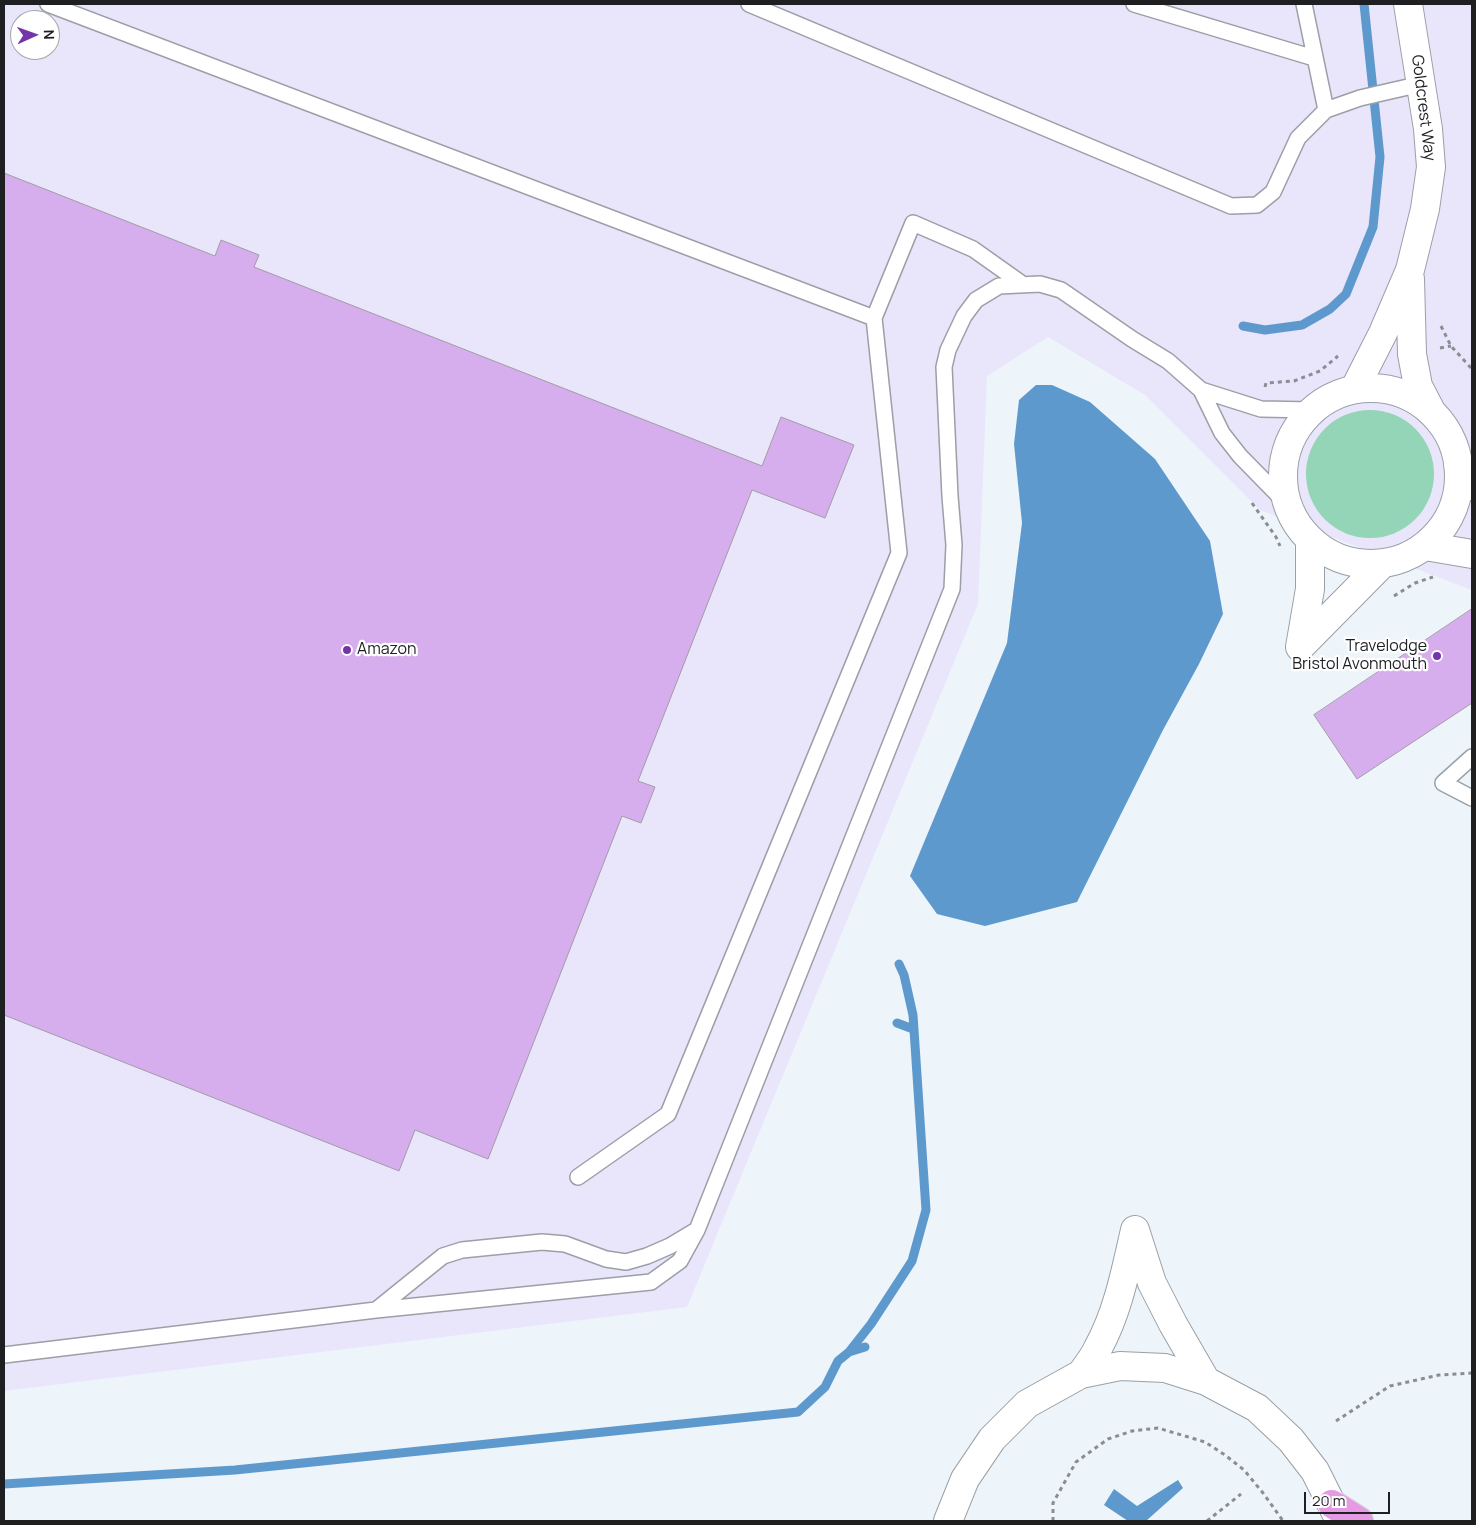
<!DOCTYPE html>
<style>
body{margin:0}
#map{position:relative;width:1476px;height:1525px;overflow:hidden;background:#edf4fa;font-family:Manrope,sans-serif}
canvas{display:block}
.frame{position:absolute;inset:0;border:5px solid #1d1f21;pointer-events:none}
.north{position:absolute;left:10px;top:10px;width:50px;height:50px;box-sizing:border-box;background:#fff;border:1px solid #a5a5a6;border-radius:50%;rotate:88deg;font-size:14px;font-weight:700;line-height:20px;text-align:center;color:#1d1f21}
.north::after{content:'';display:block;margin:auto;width:18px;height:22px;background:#7535aa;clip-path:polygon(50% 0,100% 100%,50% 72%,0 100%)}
.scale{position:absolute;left:1304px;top:1492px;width:86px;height:22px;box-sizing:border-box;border:2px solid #1d1f21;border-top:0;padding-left:6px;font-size:15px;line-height:18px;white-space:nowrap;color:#1d1f21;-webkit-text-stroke:4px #fff;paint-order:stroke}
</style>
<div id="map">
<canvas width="1476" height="1525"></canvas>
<div class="frame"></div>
<div class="north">N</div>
<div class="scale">20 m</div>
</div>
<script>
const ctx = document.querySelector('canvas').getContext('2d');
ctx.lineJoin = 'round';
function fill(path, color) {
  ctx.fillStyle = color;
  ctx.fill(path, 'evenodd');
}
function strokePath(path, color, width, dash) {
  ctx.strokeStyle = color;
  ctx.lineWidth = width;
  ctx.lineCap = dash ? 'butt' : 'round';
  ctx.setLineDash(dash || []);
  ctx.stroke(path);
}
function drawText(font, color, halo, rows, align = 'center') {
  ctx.font = font + ' Manrope,sans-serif';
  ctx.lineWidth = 4.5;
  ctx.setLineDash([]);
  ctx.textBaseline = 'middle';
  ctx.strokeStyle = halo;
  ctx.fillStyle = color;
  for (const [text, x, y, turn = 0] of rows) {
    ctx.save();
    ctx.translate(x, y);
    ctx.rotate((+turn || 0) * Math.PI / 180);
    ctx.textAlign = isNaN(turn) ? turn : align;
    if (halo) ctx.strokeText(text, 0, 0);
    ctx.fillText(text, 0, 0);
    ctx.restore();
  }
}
fill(new Path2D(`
 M4,4h1468v586l-212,-80 -115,-115 -97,-58 -61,39 -9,228 -291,703 -683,84zM20,20h30v30h-30z`), '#e9e6fc');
fill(new Path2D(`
 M1306 474a64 64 0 1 1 128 0a64 64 0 1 1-128 0Z`), '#94d4b7');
fill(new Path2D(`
 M1036,385h16l38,17 65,57 55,82 13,73 -24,50 -36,66 -86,172 -92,24 -48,-12 -27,-38 97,-233 15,-120 -8,-79 5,-44z
 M1178,1480l5,8 -37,33h-18l-24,-16 10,-16 23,17z`), '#5e99cd');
strokePath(new Path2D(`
 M1243,326l22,4 37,-5 28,-16 16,-15 27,-67 7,-70 -16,-153
 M897,1023l16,6
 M849,1352l22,-28 41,-63 14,-51 -13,-195 -9,-40 -5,-11
 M4,1484l231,-14 563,-58 27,-25 13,-26 11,-9 16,-5`), '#5e99cd', 9);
const building = new Path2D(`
 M4,173l211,83 6,-16 38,15 -5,12 508,199 19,-49 73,28 -29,73 -73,-28 -114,291 17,6 -14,36 -19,-7 -134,343 -73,-29 -16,41 -395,-156z
 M1472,609v94l-115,76 -43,-64z`);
fill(building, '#d6aded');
strokePath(building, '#a19da4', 1);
const lane = new Path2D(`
 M48,4l826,314
 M749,4l482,202 26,-1 16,-13 25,-54 28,-28 34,-12 61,-14
 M1134,4l180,54
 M1304,4l22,106
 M1201,390l60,19 51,1
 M1472,757l-29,26 29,15
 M578,1177l90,-63 231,-561 -25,-235 39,-95 60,26 48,34
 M376,1310l67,-54 19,-6 80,-8 23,2 41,15 20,3 21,-6 23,-10 25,-15
 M4,1355l372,-45 275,-28 29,-21 17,-31 255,-641 2,-44 -4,-49 -6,-129 4,-17 16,-34 12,-16 23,-14 41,-2 21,6 71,49 36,22 33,29 21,43 18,23 47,48`);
const street = new Path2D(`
 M1458,464l14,22
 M1425,546l47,8`);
const secondary = new Path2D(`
 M1410,279l2,75 6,32 13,25
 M1355,388l28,-55 27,-63 15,-61 6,-42 -3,-38 -20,-125
 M1283 476a88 88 0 1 1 176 0a88 88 0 1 1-176 0Z
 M1300,647l82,-83
 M1300,647l10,-58v-49
 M1135,1230l17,53 21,41 33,57
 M1081,1374c6,-8 13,-17 17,-26 20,-36 28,-79 37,-118
 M948,1521l17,-42 27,-40 35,-35 54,-30 39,-8 45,2 41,13 51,27 34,32 24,31 25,50`);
const highway = new Path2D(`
 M1332,1504l27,17`);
strokePath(lane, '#9aa0a6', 18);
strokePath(street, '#9aa0a6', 30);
strokePath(secondary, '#9aa0a6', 30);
strokePath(highway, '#d2d2d3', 30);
strokePath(new Path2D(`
 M1441,326l10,20 21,23
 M1440,348l11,-2
 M1265,387l1,-4 28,-2 26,-10 18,-15
 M1252,503l24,34 4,9
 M1394,596l21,-13 18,-6
 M1336,1421l54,-35 49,-11 33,-2
 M1053,1521v-18l23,-41 32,-23 24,-8 26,-3 47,14 20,13 19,15 19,23 20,28
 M1207,1521l34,-27`), '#898e92', 3, [4, 4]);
strokePath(lane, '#fff', 15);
strokePath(street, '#fff', 28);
strokePath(secondary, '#fff', 28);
strokePath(highway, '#e69ae4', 28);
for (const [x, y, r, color] of [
 [347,650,5,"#7535aa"],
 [1437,656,5,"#7535aa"]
]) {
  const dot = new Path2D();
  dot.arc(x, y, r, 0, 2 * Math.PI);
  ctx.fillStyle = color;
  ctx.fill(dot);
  strokePath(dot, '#fff', 2);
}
drawText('16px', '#1d1f21', '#fff', [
 ["Goldcrest Way",1423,108,83]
]);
drawText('16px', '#1d1f21', '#fff', [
 ["Travelodge",1427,647],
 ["Bristol Avonmouth",1427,665],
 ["Amazon",357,650,"left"]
], 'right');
</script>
